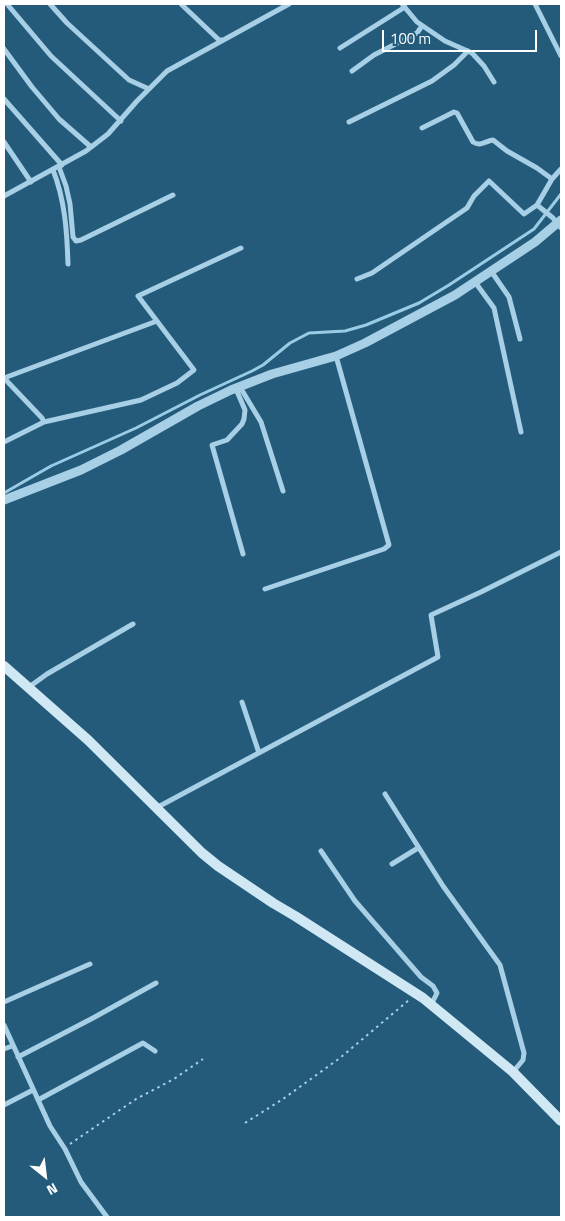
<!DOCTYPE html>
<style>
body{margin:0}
#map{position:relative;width:565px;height:1221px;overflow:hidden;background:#245b7b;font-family:"Titillium Web",sans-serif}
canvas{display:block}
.frame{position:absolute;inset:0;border:5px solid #fff;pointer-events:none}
.north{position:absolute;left:20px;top:1151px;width:50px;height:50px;-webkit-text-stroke:4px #245b7b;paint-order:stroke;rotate:151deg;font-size:14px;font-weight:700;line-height:20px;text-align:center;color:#fff}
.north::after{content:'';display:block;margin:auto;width:18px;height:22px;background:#fff;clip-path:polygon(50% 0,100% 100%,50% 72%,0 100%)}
.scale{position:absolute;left:382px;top:30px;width:155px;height:22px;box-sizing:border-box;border:2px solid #fff;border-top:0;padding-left:6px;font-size:15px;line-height:18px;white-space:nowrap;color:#fff;-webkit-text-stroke:4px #245b7b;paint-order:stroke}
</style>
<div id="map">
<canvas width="565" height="1221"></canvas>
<div class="frame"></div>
<div class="north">N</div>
<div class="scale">100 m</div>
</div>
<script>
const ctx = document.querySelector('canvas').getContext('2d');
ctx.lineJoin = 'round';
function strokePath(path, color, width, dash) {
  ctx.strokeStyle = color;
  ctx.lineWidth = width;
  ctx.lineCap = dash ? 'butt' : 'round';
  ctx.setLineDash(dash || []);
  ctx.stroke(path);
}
strokePath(new Path2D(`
 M4,493l47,-27 85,-38 64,-33 52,-24 11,-6 27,-22 19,-10 36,-2 21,-6 53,-22 30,-18 85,-56 27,-35`), '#9bcce6', 3);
strokePath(new Path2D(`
 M245,1123l38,-24 57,-41 69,-58
 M70,1144l66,-45 38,-20 29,-20`), '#a7cfe5', 2, [2.5, 4]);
strokePath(new Path2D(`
 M7,4l44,52 70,65
 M50,4l17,19 62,57 20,9
 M181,4l38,36h4
 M402,4l15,18 28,19 27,12 12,13 10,16
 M535,4l26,52
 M340,48l65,-41
 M4,49l28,38 27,32 32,28
 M352,71l22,-16 43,-22 5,-7
 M4,99l58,66
 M349,122l83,-41 22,-16 14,-14
 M422,128l32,-16 3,1 16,29c8,5 12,-1 20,-2l14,11 30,17 15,11
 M4,142l27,40
 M59,167l7,19 4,18 3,33 3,4 5,-1 92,-45
 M53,170c12,30 14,62 15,94
 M4,196l82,-45 22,-17 29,-33 30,-30 122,-67
 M537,205l16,13 8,10
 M491,271l18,26 11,42
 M357,279l15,-6 95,-65 7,-12 15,-15 35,33 13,-9 15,-26 9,-10
 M475,282l19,26 27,124
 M4,378l153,-57
 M4,378l38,40 2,4
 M240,387l21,35 22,69
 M236,389l9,21 -1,9 -2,5 -15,16 -15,5 31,109
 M4,442l40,-20 97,-22 36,-17 17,-13 -56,-74 103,-48
 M265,589l119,-40 5,-4 -53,-189
 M29,687l18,-13 86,-50
 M242,702l17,51
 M385,794l58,92 57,79 24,88 -1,7 -10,12
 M156,808l282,-151 -7,-42 50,-23 80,-40
 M321,851l34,50 66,76 12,9 4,7 -6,12
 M392,864l26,-16
 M4,1002l86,-38
 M4,1025l46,101 15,23 16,33 26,35
 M4,1049l8,-3
 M18,1057l75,-39 63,-35
 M38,1100l105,-57 12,8
 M4,1105l29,-15`), '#a7cfe5', 5);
strokePath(new Path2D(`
 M4,500l77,-30 40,-20 77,-44 33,-16 41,-16 64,-18 29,-13 90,-48 80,-53 26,-22`), '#a7cfe5', 9);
strokePath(new Path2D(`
 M4,666l84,74 114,113 16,13 55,37 22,13 128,82 90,74 48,49`), '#d0e7f4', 10);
</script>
